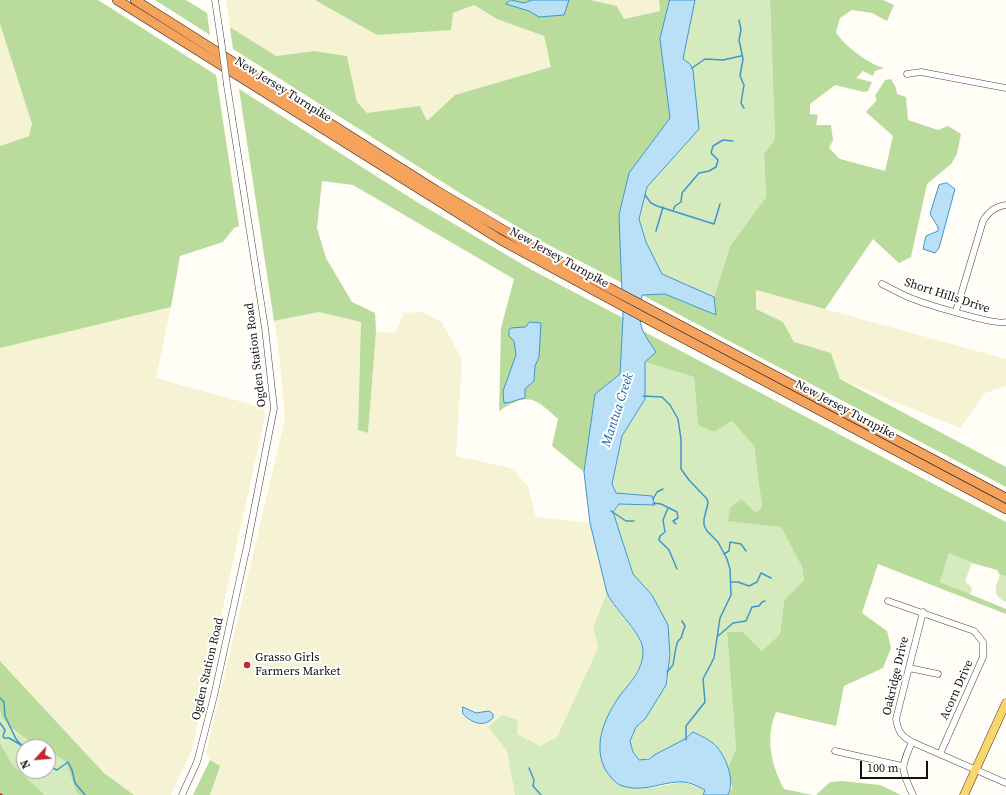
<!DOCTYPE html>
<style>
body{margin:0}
#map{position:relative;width:1006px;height:795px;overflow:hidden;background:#fffdf5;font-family:"Source Serif 4",serif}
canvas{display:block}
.north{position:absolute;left:16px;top:739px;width:40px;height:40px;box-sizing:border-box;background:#fff;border:1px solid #a0a0a0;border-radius:50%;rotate:244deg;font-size:11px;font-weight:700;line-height:16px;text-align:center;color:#111}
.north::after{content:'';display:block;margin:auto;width:14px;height:18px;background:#c4262e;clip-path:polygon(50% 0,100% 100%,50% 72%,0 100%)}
.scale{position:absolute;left:860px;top:761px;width:68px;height:18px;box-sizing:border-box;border:2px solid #111;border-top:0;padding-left:5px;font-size:12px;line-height:14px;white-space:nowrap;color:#111;-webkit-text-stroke:3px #fff;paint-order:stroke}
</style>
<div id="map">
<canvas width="1006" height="795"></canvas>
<div class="north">N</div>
<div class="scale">100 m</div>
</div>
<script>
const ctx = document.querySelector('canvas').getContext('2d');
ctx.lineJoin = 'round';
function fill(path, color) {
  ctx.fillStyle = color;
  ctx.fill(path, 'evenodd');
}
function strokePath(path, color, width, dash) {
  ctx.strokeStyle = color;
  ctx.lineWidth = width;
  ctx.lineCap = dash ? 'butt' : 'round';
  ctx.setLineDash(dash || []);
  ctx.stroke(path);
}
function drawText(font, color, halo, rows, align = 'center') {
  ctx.font = font + ' "Source Serif 4",serif';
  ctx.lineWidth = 4;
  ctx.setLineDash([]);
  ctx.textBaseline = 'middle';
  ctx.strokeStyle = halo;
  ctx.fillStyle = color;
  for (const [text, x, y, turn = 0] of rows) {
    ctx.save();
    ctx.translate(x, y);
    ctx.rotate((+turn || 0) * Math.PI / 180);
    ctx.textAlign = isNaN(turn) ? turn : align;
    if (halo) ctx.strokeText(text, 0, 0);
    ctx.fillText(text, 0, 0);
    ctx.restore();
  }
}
fill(new Path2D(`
 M226,0h89l21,11 117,2 21,-8 23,14 47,17 7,31 -96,28 -28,26 -7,-15 -53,8 -10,-12 -10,-46 -33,-5 -38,5 -46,-29z
 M590,0h69l1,11 -36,8 -7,-13z
 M0,24l32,100 -3,12 -29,10z
 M756,290l250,69v27l-21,7 -25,35 -120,-49 -9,-26 -38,-11 -10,-20 -27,-13z
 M171,307l-15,71 108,30 1,8 -73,333 -21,46h-37l-30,-22 -104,-112v-313z
 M319,312l42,10 -3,108 10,3 8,-101 19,1 9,-20 18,-1 20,10 20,38 -6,96 55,12 17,18 8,31 54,6 17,70 -14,34 5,21 -41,89 -17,9 -23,-12 -29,-7 19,24 8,44h-305l9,-29 -9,-6 -4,-7 79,-334 -5,-58 -6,-40z`), '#f6f3d4');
fill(new Path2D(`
 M695,0h75l5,139 -11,15 2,43 -36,49 -16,51 -52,-23 -16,-32 -7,-23 8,-32 52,-58 -9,-65 -7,-5z
 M645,362l49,15 4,48 16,7 18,-11 22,25 8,61 -6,6 -26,-5 51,19 21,40 2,13 -20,20 -4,34 -18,17 -19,-19h-16l9,117 -8,19 -4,-10 -39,-19c-12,7 -32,20 -46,21l-6,-8 -3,-11 6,-14 9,-8 21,-34 4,-30 -2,-30 -16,-30 -19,-21 -20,-62 6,-8 36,1 -39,-12 -4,-9 10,-48 23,-37z
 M949,553l23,10 -7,18 7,7 -2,7 -30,-13z
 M1000,575l6,1v26c-14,-6 -11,-15 -6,-27z
 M607,593c6,14 16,23 25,35 5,6 11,15 11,22 2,18 -25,49 -34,65l40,73 34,-6 23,8 -3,5h-188l-8,-44 -19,-24 14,-12 16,5 -1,14 23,12 17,-9 41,-89 -5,-21z
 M0,713l16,20 25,14h-17v24h24v-20l17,10 12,32 4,2h-36l-33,-31 -12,-21z`), '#d5ebbd');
fill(new Path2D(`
 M0,0h98l118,75 23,151 -5,2 -11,14 -43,14 -9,51 -171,41v-202l29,-10 3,-12 -32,-100z
 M155,0h31l21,13 3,22z
 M315,0h275l27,6 7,13 36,-8 -1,-11h11l-10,39 10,79 -41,55 -10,42 3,68 -75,-39 -84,-49 -230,-146 -3,-22 46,29 38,-5 33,5 10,46 10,11 53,-7 7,15 28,-26 96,-28 -7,-31 -47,-17 -23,-14 -21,8 -2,17 -74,5z
 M770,0h113l11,5 -7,16 -15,-8 -20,-3 -12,8 -4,14c8,14 33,32 48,36l-9,3 -2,5 -10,-5 -7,7 16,4 -4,9 -4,1 -29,-7 -25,19v10l8,1 -2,10h15l2,15 -4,8 11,11 45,12 8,-35 -27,-24 11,-12 -2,-4 10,-16 6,-1 5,9 1,6 9,3 2,23 30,10 10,-4 13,8 -4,20 -6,10 -24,20 -16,73 -12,6 -26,-24 -48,70 -69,-19v19l27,13 11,20 37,11 9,26 166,88v20l-364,-192 23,-1 51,21 -2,-18 16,-51 36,-49 -2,-43 11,-15z
 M239,89l178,113 115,68 91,48 -3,56 -25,20 -11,78 -32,-26 6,-27c-24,-22 -30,-27 -59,-8l2,-83 13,-49 -161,-94 -31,-4 -5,47 9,30 26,44 23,11 1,19 -8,101 -10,-3 3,-108 -42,-10 -45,9z
 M641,330l365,192v54l-6,-1 -3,-5 -25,-7 -23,-10 -9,29 66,27v5l-128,-50 -16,49 25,18 4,17 -8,20 -39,18 -8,40 -60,-14c-11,26 -5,53 8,77l28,6h-84l4,-7 -4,-20 8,-19 -9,-117h16l19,19 18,-17 4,-34 20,-20 -2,-13 -21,-40 -53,-6 2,-13 11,-9 15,14 6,-6 -8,-61 -22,-25 -18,11 -16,-7 -4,-48 -49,-15z
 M0,661l104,112 30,22h-53l-4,-2 -12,-32 -17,-10v-4c-14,0 -46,-22 -48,-36 0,-16 0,-34 0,-50z
 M0,743l12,21 33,31h-45z
 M210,760l10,6 -10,29h-17z
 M842,781l38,4 21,10h-85l14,-13z`), '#b9dc9c');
const water = new Path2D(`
 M511,0l13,3 8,-3h37l-5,15 -25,2 -10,-6 -23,-7z
 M670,0h25l-12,59 7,5 3,6 6,59 -52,58 -8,32 7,23 16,32 52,23 2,18 -51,-21 -23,1c-3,32 -4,30 14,57l-11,10v37l-23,37 -10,48 4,9 36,3 3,9 -36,-1 -6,8 20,62 19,21 16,30 2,30 -4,30 -21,34 -9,8 -6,14 3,11 6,8 10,-1 7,-5 29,-15 8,-7c8,4 18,8 24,15 10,12 18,34 11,48h-25l2,-5c-6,-3 -15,-8 -22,-8 -21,-1 -41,12 -63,3 -6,-3 -13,-12 -16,-18 -11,-25 2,-52 17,-73 10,-12 22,-25 22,-42 1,-18 -28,-41 -36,-59l-17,-70 -6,-51 11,-78 25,-20 3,-56 -4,-103 10,-42 41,-55 -10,-79z
 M947,183l8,6 -16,59 -4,5 -12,-4 3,-13 12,-5v-4l-8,-13 9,-29z
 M530,322l11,1 -2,34 -4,9 -1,15 -9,8v9c-8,1 -13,5 -21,5l-1,-12 13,-36 -2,-14 -5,-5v-6l2,-2 14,-1z
 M463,707l13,6 13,-2 4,3v4c-10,10 -21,5 -30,-4z`);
fill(water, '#b9e0f7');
strokePath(water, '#3f96cf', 1);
strokePath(new Path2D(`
 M739,20l2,10 -2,10 4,19 -3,17 4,9 -3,18 3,5
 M692,68l13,-9 18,1 18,-4
 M645,195l6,8 6,3 57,18 6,-20
 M673,211l2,-5 6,-4 1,-9 17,-20 10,-2 7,-4 2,-7 -7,-7 2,-7 10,-6 10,1
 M656,231l7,-24
 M643,396l19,1 8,8 8,14 3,20v30l8,11 18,19 1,4 -4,16v6l3,6 11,11 9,17 3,10 1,26 -11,23 -6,40 -11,21 2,23 -19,24v14
 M653,499l4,-7 6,-3
 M653,503l8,1 16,8 1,6 -5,3 3,3
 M668,508l-5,12 2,12 -5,4 -1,4 10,10 8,19
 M611,511l15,10h8
 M724,554l5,-3 1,-9 11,2 5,7
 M732,582h6l11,4 8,-4 4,-9 10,5
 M717,637l16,-14 13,-2 6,-14 7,-1 3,-4 3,-1
 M667,672l6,-7 3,-18 2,-6 3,-3 4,-12 -3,-5
 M0,698l4,4 1,14 11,23 8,9
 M0,723l5,7 -2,6 1,2h5l12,7
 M48,766l9,4 11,-8 4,8 3,13 10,12
 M529,768l5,12 -1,6 8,9`), '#3f96cf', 1.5);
const minor = new Path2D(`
 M215,0l6,40
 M907,74l14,-2 85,16
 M882,284c10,5 20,11 31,15 13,5 84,27 93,23
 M956,311l27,-90c6,-10 12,-14 23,-16
 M888,601l86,30 9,11v15l-43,97
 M923,612l-27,107c2,12 5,17 16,23l94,41
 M909,668l29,6
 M912,742c-12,27 -11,27 1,53
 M835,751l67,15
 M182,795l15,-33 17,-66 33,-150 27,-138 -9,-80 -38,-243`);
const major = new Path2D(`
 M964,795l42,-92`);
const highway = new Path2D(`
 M117,0l384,240 135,73 370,196
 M135,0l302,191 97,57 472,250`);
strokePath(minor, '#444', 7);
strokePath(major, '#222', 9);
strokePath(highway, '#222', 10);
strokePath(minor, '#fff', 6);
strokePath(major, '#f9d66b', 8);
strokePath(highway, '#f5a25d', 9);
strokePath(new Path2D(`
 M0,794l2,1`), '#c4262e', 1.5);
const minorBridge = new Path2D(`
 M221,40l6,45`);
strokePath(minorBridge, '#444', 7, []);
strokePath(minorBridge, '#fff', 6);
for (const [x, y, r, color] of [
 [247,665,4,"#c4262e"]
]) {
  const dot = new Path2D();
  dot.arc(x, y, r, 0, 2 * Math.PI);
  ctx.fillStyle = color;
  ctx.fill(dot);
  strokePath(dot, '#fff', 1.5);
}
drawText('12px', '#111', '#fff', [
 ["New Jersey Turnpike",283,90,32],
 ["New Jersey Turnpike",559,258,29],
 ["Short Hills Drive",947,296,18],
 ["Ogden Station Road",256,355,-97],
 ["New Jersey Turnpike",845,410,28],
 ["Ogden Station Road",208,669,-77],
 ["Oakridge Drive",896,676,-77],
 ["Acorn Drive",957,690,-66]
]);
drawText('12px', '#111', '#fff', [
 ["Grasso Girls",255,658],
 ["Farmers Market",255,672]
], 'left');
drawText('italic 13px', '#1768a6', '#fff', [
 ["Mantua Creek",618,410,-72]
]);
</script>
